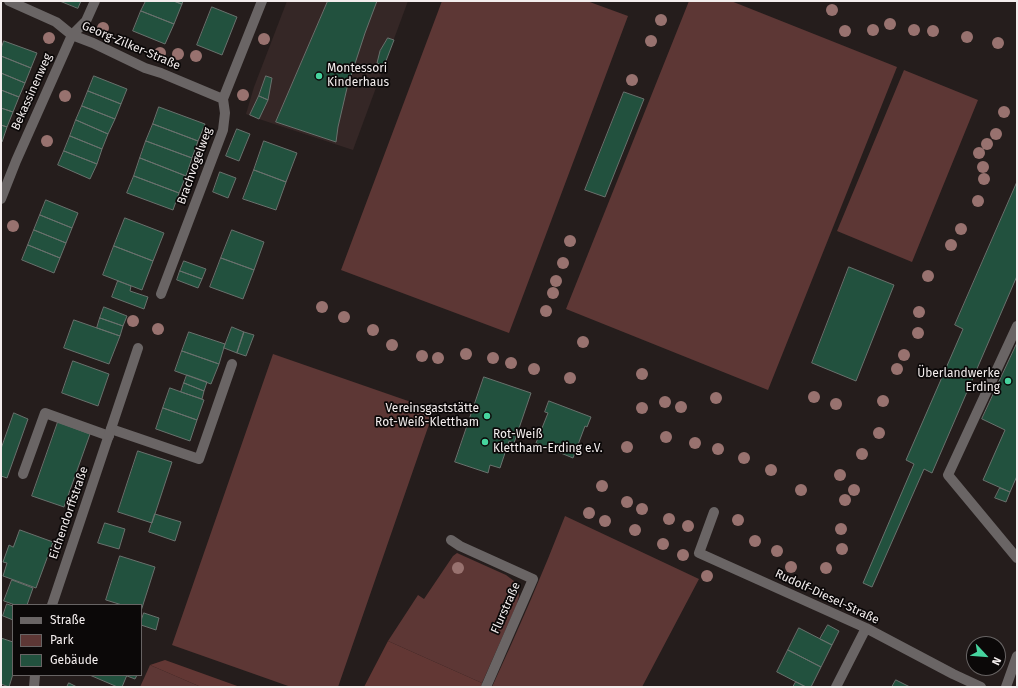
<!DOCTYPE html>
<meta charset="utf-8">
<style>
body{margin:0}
#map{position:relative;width:1018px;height:688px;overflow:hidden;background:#251d1c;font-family:"Fira Sans",sans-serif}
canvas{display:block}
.frame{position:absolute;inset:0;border:2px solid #f3eded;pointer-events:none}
.legend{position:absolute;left:12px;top:604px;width:130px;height:72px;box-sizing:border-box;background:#0b0808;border:1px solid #686464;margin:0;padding:5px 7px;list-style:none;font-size:12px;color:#f3eded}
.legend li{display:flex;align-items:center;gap:8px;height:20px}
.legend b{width:20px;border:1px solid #686464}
.north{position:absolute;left:966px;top:636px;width:40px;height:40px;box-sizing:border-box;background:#0b0808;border:1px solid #686464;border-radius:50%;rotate:116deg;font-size:11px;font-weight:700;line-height:16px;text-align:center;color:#f3eded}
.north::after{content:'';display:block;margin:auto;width:14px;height:18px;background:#46d49e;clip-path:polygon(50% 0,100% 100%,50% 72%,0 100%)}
</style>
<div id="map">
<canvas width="1018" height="688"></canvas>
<div class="frame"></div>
<ul class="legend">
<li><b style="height:5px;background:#6a6565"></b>Straße</li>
<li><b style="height:11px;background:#5d3735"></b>Park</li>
<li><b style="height:11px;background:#22513e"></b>Gebäude</li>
</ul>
<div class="north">N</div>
</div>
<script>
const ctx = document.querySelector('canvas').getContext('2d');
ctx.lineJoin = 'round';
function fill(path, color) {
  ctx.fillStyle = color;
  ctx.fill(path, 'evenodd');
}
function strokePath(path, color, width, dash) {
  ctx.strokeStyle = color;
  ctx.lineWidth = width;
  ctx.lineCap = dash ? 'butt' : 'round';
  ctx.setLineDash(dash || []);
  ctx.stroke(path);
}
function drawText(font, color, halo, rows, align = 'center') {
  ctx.font = font + ' "Fira Sans",sans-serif';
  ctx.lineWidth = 3.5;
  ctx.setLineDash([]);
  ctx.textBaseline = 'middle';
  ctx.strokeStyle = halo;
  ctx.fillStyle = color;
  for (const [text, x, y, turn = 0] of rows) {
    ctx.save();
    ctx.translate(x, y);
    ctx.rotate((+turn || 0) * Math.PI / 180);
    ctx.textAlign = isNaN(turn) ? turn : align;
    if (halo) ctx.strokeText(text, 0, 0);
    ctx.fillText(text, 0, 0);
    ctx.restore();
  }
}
fill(new Path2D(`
 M287,1h121l-55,149 -94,-31 -13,-5 8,-27z`), '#352726');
fill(new Path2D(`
 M442,1h145l41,15 -119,317 -168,-63z
 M689,1h42l166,66 -129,323 -202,-81z
 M904,70l74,30 -66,162 -75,-31z
 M273,354l161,56 -96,277h-47l-119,-42z
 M565,516l134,63 -57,108h-150c26,-57 51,-114 73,-171z
 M457,553l49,22 8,6 4,7 1,8 -2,8 -35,79 -94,-42 30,-46 6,4 29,-43z
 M150,665l51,22h-61z`), '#5d3735');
fill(new Path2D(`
 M388,641l94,42 -1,4h-117z
 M165,660l75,27h-39l-51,-22z`), '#623734');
const building = new Path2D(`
 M60,1h21l-3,7z
 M146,1h28l8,3 -8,20 -33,-13z
 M174,1h9l-1,3z
 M328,1h49l-12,32 -18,55 -9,39 -2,15 -60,-20z
 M212,7l25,10 -15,38 -25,-10z
 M141,11l33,13 -9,20 -32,-13z
 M388,38l6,2 -10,26 -7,-3 3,-12z
 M4,41l33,12 -6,15 -30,-12v-7z
 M1,56l30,12 -6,15 -24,-10z
 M1,73l24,10 -6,14 -18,-7z
 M94,76l33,13 -6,15 -33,-13z
 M266,76l6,2 -4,22 -9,-4z
 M1,90l18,7 -6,15 -12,-4z
 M88,91l33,13 -6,15 -33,-13z
 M624,92l20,7 -39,98 -20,-7z
 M259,96l9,4 -9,19 -9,-4z
 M82,106l33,13 -7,15 -32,-14z
 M159,107l46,17 -7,17 -45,-17z
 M1,108l12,4 -6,15 -6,-2z
 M76,120l32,14 -6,15 -32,-13z
 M153,124l45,17 -6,17 -46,-17z
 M1,125l6,2 -5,15h-1z
 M237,129l13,5 -11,27 -13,-5z
 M70,136l32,13 -5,15 -33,-13z
 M146,141l46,17 -6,18 -46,-18z
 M264,141l33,12 -11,29 -32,-12z
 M64,151l33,13 -7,15 -32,-14z
 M140,158l46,18 -7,17 -45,-17z
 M254,170l32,12 -10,28 -33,-11z
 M220,172l16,6 -8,20 -15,-6z
 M134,176l45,17 -6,17 -46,-17z
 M1017,182v94l-85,197 -8,-4 -52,118 -9,-4 51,-119 -8,-4 57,-131 -8,-4z
 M46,200l32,13 -6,15 -32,-13z
 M40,215l32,13 -6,15 -32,-13z
 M125,218l39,15 -11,28 -39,-15z
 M34,230l32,13 -6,15 -32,-13z
 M232,230l32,12 -10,28 -33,-12z
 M28,245l32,13 -6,15 -32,-13z
 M114,246l39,15 -11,29 -39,-15z
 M221,258l33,12 -11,29 -33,-12z
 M184,261l22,8 -4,10 -22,-8z
 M849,267l45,18 -38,96 -44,-18z
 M180,271l22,8 -4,9 -21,-8z
 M118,281l13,5 -1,5 18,6 -4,12 -32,-12z
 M104,307l23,9 -4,10 -23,-8z
 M100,318l23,8 -3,10 -23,-8z
 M74,320l46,16 -11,28 -45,-16z
 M232,327l12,5 -7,21 -13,-5z
 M189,332l36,12 -6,20 -37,-13z
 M244,332l10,3 -8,21 -9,-3z
 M1017,343v133l-7,16 -27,-12 22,-50 -23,-11z
 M182,351l37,13 -8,20 -36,-13z
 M73,361l36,13 -11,32 -36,-13z
 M187,375l20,7 -3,9 -20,-8z
 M484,377l47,16 -17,50 -5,-2 -9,27 -10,-3 -2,8 -33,-11z
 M184,383l20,8 -2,8 -21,-7z
 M170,388l34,12 -7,20 -34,-12z
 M549,401l42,16 -4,10 -2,-1 -12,32 -37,-15 12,-30 -3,-1z
 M163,408l34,12 -7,21 -34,-12z
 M14,413l14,6 -21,59 -6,-2v-27z
 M58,422l32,12 -26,73 -32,-11z
 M138,451l34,11 -20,61 -34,-11z
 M1000,488l10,4 -4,10 -11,-4z
 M155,514l26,8 -6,19 -26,-9z
 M105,523l20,6 -6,20 -21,-6z
 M20,530l33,12 -17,46 -33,-12 4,-13 -4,-1 6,-17 4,2z
 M120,556l35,11 -14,44v-6h-19l-16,-5z
 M12,580l21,8 -6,17h-12l-11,-4z
 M7,604l6,2v14l-10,-4z
 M144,613l15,5 -3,12 -15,-5v-4z
 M828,625l11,6 -7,14 -12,-6z
 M799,628l33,17 -11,22 -33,-17z
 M1,638l12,4v32l-4,13 -8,-3z
 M788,650l33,17 -10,20h-5l-29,-15z
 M90,675h37l-5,12h-4z
 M127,675h10l-2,4 -8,-3z
 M896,680l14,7h-18z
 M796,682l10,5h-13z
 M69,683l8,4h-10z`);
fill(building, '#22513e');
strokePath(building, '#69716d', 1);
strokePath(new Path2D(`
 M1017,326l-69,149 69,83
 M111,429l88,30 33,-95
 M23,474l22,-61 64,23`), '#6a6565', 10);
strokePath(new Path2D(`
 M9,1l47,21 16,13 21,8 52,25 16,5 62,26
 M1,199l15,-38 56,-126 14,-14 9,-20
 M161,294l62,-164 2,-17 -2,-14 39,-98
 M714,512l-15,41 167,75 87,46 28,13
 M451,540l9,6 73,33 -47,108
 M52,605l86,-257
 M34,687l1,-12
 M836,687l30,-59
 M1006,687l11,-31`), '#6a6565', 10);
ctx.fillStyle = '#98726f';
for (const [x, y] of [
 [832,10],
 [661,20],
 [890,24],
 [103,28],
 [873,30],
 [914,30],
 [845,31],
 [933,31],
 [967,37],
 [49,38],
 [264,39],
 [651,41],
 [998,43],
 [160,53],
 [178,54],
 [196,56],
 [632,80],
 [243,95],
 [65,96],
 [1004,112],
 [996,134],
 [47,141],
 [987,144],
 [979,153],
 [983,167],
 [984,179],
 [978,201],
 [13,226],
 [961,229],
 [570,241],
 [951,245],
 [563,263],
 [928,276],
 [556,281],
 [553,293],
 [322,307],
 [546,311],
 [919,312],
 [344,317],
 [133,321],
 [158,329],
 [373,330],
 [918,333],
 [583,342],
 [392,345],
 [466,354],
 [904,355],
 [422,356],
 [438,358],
 [493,358],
 [511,363],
 [534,369],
 [897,369],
 [642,374],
 [570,378],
 [814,397],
 [716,398],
 [883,401],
 [665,402],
 [836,404],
 [681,407],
 [642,408],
 [879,433],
 [666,437],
 [695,443],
 [627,447],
 [718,449],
 [862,454],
 [744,458],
 [771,470],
 [840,475],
 [602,486],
 [801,490],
 [854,490],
 [845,500],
 [627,502],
 [642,509],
 [589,513],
 [669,519],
 [738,520],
 [605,521],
 [688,526],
 [841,529],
 [635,530],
 [755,541],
 [663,544],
 [842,549],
 [777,551],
 [683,555],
 [791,567],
 [458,568],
 [826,568],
 [707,576]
]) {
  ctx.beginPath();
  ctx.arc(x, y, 6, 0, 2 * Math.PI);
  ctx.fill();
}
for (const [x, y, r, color] of [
 [319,76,4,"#46d49e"],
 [1008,381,4,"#46d49e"],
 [487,416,4,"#46d49e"],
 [485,442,4,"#46d49e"]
]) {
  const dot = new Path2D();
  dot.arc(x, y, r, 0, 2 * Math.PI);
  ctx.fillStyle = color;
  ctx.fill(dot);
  strokePath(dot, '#0b0808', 1.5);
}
drawText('12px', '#f3eded', '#0b0808', [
 ["Georg-Zilker-Straße",131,46,23],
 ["Bekassinenweg",32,92,-66],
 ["Brachvogelweg",195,166,-70],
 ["Eichendorffstraße",69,513,-71],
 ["Rudolf-Diesel-Straße",827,597,25],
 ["Flurstraße",506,608,-66]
]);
drawText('12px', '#f3eded', '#0b0808', [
 ["Montessori",327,69],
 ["Kinderhaus",327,83],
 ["Überlandwerke",1000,374,"right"],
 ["Erding",1000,388,"right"],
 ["Vereinsgaststätte",479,409,"right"],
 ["Rot-Weiß-Klettham",479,423,"right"],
 ["Rot-Weiß",493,435],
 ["Klettham-Erding e.V.",493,449]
], 'left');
</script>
